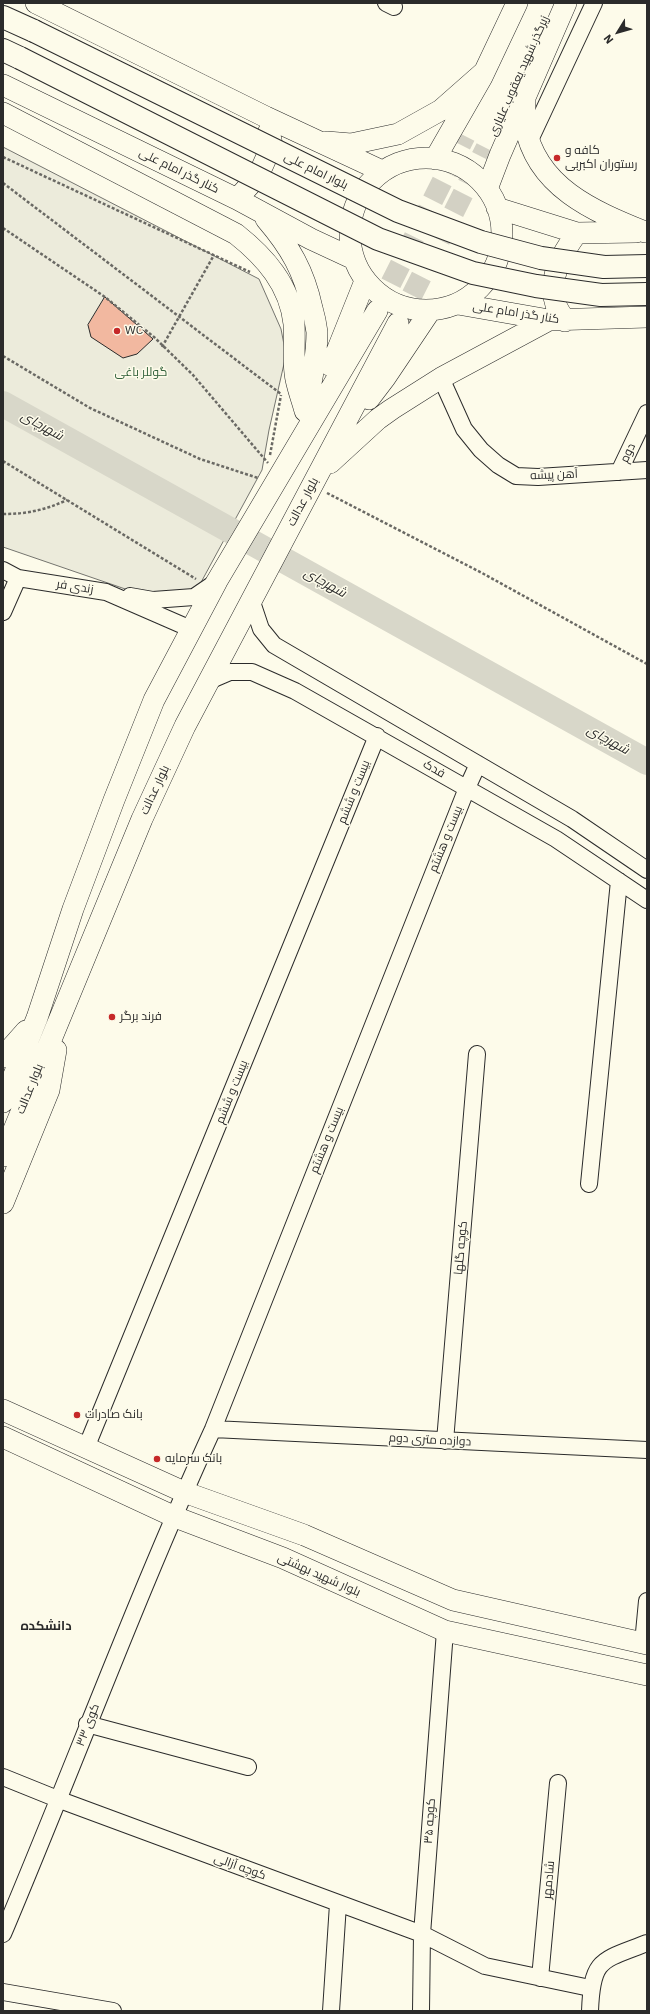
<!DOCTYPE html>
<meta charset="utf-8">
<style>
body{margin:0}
#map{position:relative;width:650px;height:2014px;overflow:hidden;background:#fdfbea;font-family:"IBM Plex Sans",sans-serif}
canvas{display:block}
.frame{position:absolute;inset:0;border:4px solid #2b2b2b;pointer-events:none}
.north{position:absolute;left:598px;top:12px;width:40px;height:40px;-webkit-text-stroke:3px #fdfbea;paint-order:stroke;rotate:233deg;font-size:11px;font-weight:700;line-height:16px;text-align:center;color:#2b2b2b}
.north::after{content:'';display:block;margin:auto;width:14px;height:18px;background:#2b2b2b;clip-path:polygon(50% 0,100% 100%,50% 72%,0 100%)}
</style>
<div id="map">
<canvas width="650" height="2014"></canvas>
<div class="frame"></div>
<div class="north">N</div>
</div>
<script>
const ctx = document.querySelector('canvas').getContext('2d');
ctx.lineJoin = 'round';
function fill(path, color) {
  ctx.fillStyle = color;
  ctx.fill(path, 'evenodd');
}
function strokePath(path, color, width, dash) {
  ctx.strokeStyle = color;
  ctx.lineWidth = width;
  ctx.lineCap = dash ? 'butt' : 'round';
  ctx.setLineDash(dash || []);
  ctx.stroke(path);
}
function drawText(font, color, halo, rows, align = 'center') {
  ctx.font = font + ' "IBM Plex Sans",Cairo,sans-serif';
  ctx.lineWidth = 3;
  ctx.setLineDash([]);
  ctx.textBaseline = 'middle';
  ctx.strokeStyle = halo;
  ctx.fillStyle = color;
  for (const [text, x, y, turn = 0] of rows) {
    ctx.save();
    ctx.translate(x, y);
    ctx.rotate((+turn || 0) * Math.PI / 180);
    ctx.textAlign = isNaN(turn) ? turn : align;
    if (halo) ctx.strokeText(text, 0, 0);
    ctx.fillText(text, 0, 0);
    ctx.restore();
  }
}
const green = new Path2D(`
 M3,147l256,132 22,50 5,26 -17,75 -7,40 -63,116 -14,7 -51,-1 -131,-45z`);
fill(green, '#ecebdb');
strokePath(green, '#74746e', 1);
strokePath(new Path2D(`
 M3,404l644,358`), '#d8d7c9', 26);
const building = new Path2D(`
 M105,297l48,42 -16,15 -14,4 -32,-21 -3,-12z`);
fill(building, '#f2b8a0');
strokePath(building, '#2b2b2b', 1);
strokePath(new Path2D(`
 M377,311l88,-175
 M398,323l88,-175`), '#d3d1c4', 21, [21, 10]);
const minor = new Path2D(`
 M386,3l8,4
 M529,142l65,-139
 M441,378l23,51 17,21 17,15 18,11 22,1 109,-7
 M619,472l28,-59
 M3,570l15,8 88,14 85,37
 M130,596l23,4 41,-3 22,-15
 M251,599l10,30 13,16 298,174 75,51
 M3,612l15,-34
 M209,681l21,-9h22l43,19 261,148 91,61
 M589,1184l30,-303
 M213,1429l434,21
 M445,1441l32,-387
 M86,1448l291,-712
 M643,1643l4,-42
 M87,1724l161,43
 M3,1777l57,23 362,134 63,32 105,22
 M3,1934c71,-168 134,-339 210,-505l254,-641 11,-24
 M540,1978l18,-195
 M3,1992l110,19
 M331,2011l7,-107
 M421,2011l1,-77 23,-303
 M590,2011c2,-53 11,-50 57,-68`);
const major = new Path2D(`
 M36,3l230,114 116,54
 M3,85l234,114 74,40 43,20
 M525,100c0,8 -1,17 0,25 11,62 68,86 120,107
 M3,113l233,121c29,23 54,51 58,90 1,16 -1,32 1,49 1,12 7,26 10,38
 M327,142l24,2 47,-10 43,-24 42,-37
 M350 234a76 76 0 1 1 152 0a76 76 0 1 1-152 0Z
 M435,159l47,-82 35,-74
 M487,189l13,-34 66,-152
 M237,199l21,-23 14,-31 -3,-14
 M497,208l80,25 59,-1
 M266,219c24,28 38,52 46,89 2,7 4,16 5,24 0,25 -6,51 -11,76
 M458,304l91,16 98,-3
 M565,321c-3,-5 -7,-11 -9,-16 -9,-26 6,-52 21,-72
 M331,366l34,-85
 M369,399l16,-21 45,-67
 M330,463l48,-44 14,-10 49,-31 108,-58
 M3,1057l23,-26
 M3,1102l34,-84 36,-109 41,-109 40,-100 63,-119 160,-270
 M3,1156l139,-337 43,-93 213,-403
 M3,1203l46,-113 7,-40
 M3,1410l181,82 120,43 149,65 194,44
 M3,1437l172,80 108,41 162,73 202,44`);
const highway = new Path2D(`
 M3,17l31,14
 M3,50l17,8`);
strokePath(minor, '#2b2b2b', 18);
strokePath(major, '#2b2b2b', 22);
strokePath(highway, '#2b2b2b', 24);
strokePath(new Path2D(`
 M3,157l247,115
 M3,183l278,211
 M3,228l102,69 49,40 39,38 75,88
 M162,347l52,-92
 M3,356l87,52 110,51 58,19
 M270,455l11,-60
 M3,461l193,118
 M327,493l155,80 165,91
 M3,514c24,0 42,-4 64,-14`), '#6a6964', 2.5, [3, 2]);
strokePath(minor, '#fdfbea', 16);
strokePath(major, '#fdfbea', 21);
strokePath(highway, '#fdfbea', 22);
const highwayBridge = new Path2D(`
 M34,31l364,180 83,31 60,16 63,9 43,-1
 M20,58l358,181 95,34 63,13 65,9 46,-1`);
strokePath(highwayBridge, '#2b2b2b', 24, []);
strokePath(highwayBridge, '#fdfbea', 22);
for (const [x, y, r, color] of [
 [557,158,4,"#c62828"],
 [117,331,4,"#c62828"],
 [112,1017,4,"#c62828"],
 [77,1415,4,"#c62828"],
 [157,1459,4,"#c62828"]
]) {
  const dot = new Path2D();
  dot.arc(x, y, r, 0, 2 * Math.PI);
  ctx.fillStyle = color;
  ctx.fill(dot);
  strokePath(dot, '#fdfbea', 1.5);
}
drawText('12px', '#2b2b2b', '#fdfbea', [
 ["زیرگذر شهید یعقوب علیاری",519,76,-66],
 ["کنار گذر امام علی",179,171,26],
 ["بلوار امام علی",316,171,26],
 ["کنار گذر امام علی",516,313,9],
 ["دوم",628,453,-65],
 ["آهن پیشه",554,475,-2],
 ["بلوار عدالت",303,502,-62],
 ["زندی فر",75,587,9],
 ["فدک",434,769,30],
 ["بلوار عدالت",155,790,-65],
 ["بیست و ششم",354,792,-68],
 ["بیست و هشتم",446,839,-68],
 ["بلوار عدالت",30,1089,-68],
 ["بیست و ششم",232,1092,-68],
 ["بیست و هشتم",327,1140,-68],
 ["کوچه گلها",461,1248,-85],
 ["دوازده متری دوم",430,1440,3],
 ["بلوار شهید بهشتی",319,1575,24],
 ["کوی ۳۳",88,1725,-69],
 ["کوچه ۳۵",430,1821,-86],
 ["کوچه آزالی",240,1867,20],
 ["شادمهر",549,1880,-85]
]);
drawText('12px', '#2b2b2b', '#fdfbea', [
 ["کافه و",565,151],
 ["رستوران اکبربی",565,165],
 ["WC",125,331],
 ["فرند برگر",120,1017],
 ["بانک صادرات",85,1415],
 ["بانک سرمایه",165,1459]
], 'left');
drawText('12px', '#34623c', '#fdfbea', [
 ["گوللر باغی",141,373]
]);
drawText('italic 13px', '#2b2b2b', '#fdfbea', [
 ["شهرچای",42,426,29],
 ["شهرچای",325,583,29],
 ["شهرچای",608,740,29]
]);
drawText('bold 13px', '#2b2b2b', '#fdfbea', [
 ["دانشکده",46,1626]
]);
</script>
